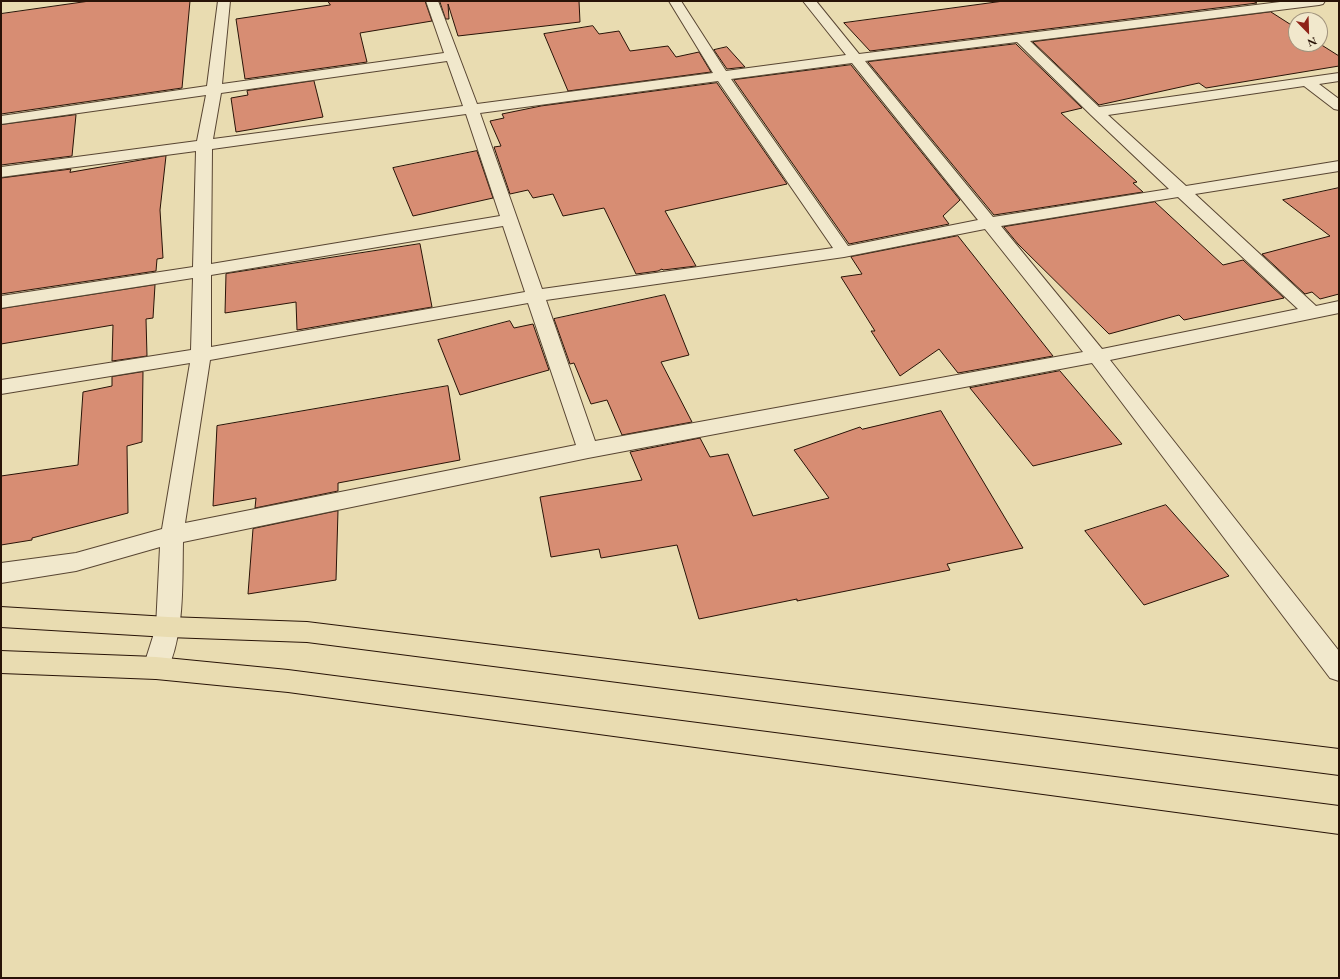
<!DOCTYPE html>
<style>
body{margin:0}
#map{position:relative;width:1340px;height:979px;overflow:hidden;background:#e9dcb1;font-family:"EB Garamond",serif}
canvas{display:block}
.frame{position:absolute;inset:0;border:2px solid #281307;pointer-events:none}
.north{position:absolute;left:1288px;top:12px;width:40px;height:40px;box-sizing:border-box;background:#f1e8cc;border:1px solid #a1937d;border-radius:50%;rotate:157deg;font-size:11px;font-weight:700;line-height:16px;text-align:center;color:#281307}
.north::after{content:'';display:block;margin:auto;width:14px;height:18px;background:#8f2418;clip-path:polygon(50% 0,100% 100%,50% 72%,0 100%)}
</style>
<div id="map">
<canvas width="1340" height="979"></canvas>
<div class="frame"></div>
<div class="north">N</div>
</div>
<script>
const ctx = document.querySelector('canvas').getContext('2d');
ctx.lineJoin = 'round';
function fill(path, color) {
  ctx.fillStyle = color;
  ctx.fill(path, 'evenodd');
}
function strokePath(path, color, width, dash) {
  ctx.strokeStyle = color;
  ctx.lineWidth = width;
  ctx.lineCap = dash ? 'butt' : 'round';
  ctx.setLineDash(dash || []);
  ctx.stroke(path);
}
const building = new Path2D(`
 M90,1h100l-8,87 -181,26v-100z
 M328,1h97l7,20 -72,12 7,29 -122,17 -9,-60 94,-14z
 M440,1h139l1,21 -122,14 -10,-32 1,15h-3z
 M1004,1h249l4,2 -387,48 -26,-28z
 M1271,12l25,16v16h24l19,12v10l-133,22 -7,-5 -100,22 -66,-63z
 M593,26l6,8 20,-3 11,20 38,-5 8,11 23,-5 12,20 -143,19 -24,-57z
 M1016,44l66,64 -21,5 76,69 -4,1 10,9 -149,23 -126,-153z
 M727,47l18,20 -18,2 -13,-19z
 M851,65l109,135 -17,16 6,8 -100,20 -115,-164z
 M314,81l9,36 -87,15 -5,-34 17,-3 -1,-4z
 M717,83l70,101 -122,27 31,55 -33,4 -1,-1 -4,2 -22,3 -32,-66 -41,8 -10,-22 -20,4 -5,-8 -18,4 -16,-47 7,-1 -11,-25 14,-3 -2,-4 39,-8z
 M76,115l-4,41 -71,9v-40z
 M477,151l16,47 -80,18 -20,-48z
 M166,156l-6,54 3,48 -6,1 -1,12 -155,23v-116l70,-9 -1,3z
 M1339,188v106l-19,5 -8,-7 -7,2 -43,-40 68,-18 -47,-36z
 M1155,202l68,63 20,-5 41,38 -100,22 -5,-5 -70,19 -91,-90 -14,-17z
 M958,236l95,120 -95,17 -19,-24 -39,27 -29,-45h4l-34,-54 21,-3 -11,-17z
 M420,244l12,63 -135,23 -1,-28 -71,11 1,-39z
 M155,285l-2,33 -7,1 1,37 -35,5 1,-36 -112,19v-35z
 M665,295l24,60 -28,7 31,60 -70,13 -15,-35 -16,4 -17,-41 -4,1 -16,-45z
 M510,321l4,7 19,-4 16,46 -89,25 -22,-55z
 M1060,371l62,73 -89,22 -63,-78z
 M143,372l-1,70 -15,4 1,67 -96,25v2l-31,5v-69l77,-11 5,-73 29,-6v-9z
 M448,386l12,74 -122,23v8l-83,17 1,-10 -43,8 4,-80z
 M941,411l82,137 -76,16 3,6 -153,31v-2l-98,20 -22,-74 -76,13 -2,-9 -48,8 -11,-60 102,-17 -12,-28 70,-14 10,19 18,-3 25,62 76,-18 -35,-48 66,-23 2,2z
 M1166,505l63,71 -85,29 -59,-74z
 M338,511l-2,69 -88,14 5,-65z`);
fill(building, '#d78d73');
strokePath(building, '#281307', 1);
const minor = new Path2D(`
 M218,1h12l-8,83 222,-31 -18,-52h12l39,103 236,-31 -44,-72h12l45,70 120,-16 -43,-54h13l43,53 429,-53h37l-2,3 -4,1 -289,36 69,66 240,-34v8l-20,3 20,15v11l-5,-1 -30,-23 -196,29 78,71 153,-25v10l-144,23 121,112 23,-5v12l-229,47 229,291v30l-9,-3 -238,-315 -504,95 -405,84c-1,45 2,92 -18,134l-9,3 -9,-3 -4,-8 13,-41 4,-80 -84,24 -75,12v-20l75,-10 86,-24 28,-166 -189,31v-14l190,-30 2,-72 -192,30v-12l192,-29 3,-116 -195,26v-10l196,-26 9,-46 -205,29v-8l206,-30zM1017,42l74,73 78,74 -176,28 -128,-156zM447,61l16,45 -250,33 8,-46zM852,63l126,157 -130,26 -117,-167zM718,81l115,167 -291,41 -62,-176zM466,114l34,102 -289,48 1,-115zM1178,197l120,112 -196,40 -101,-123zM503,226l22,66 -314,55v-72zM985,229l98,123 -488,89 -49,-141 298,-43zM528,303l48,142 -391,78 25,-163z`);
const major = new Path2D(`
 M1,607l167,10 139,5 1032,127v26l-1032,-133 -139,-5 -167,-10z
 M1,651l155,6 132,13 1051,136v28l-1051,-142 -132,-13 -155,-6z`);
strokePath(minor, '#584532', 2);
strokePath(major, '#281307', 2);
fill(minor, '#f1e8cc');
fill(major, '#e9dcb1');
</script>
